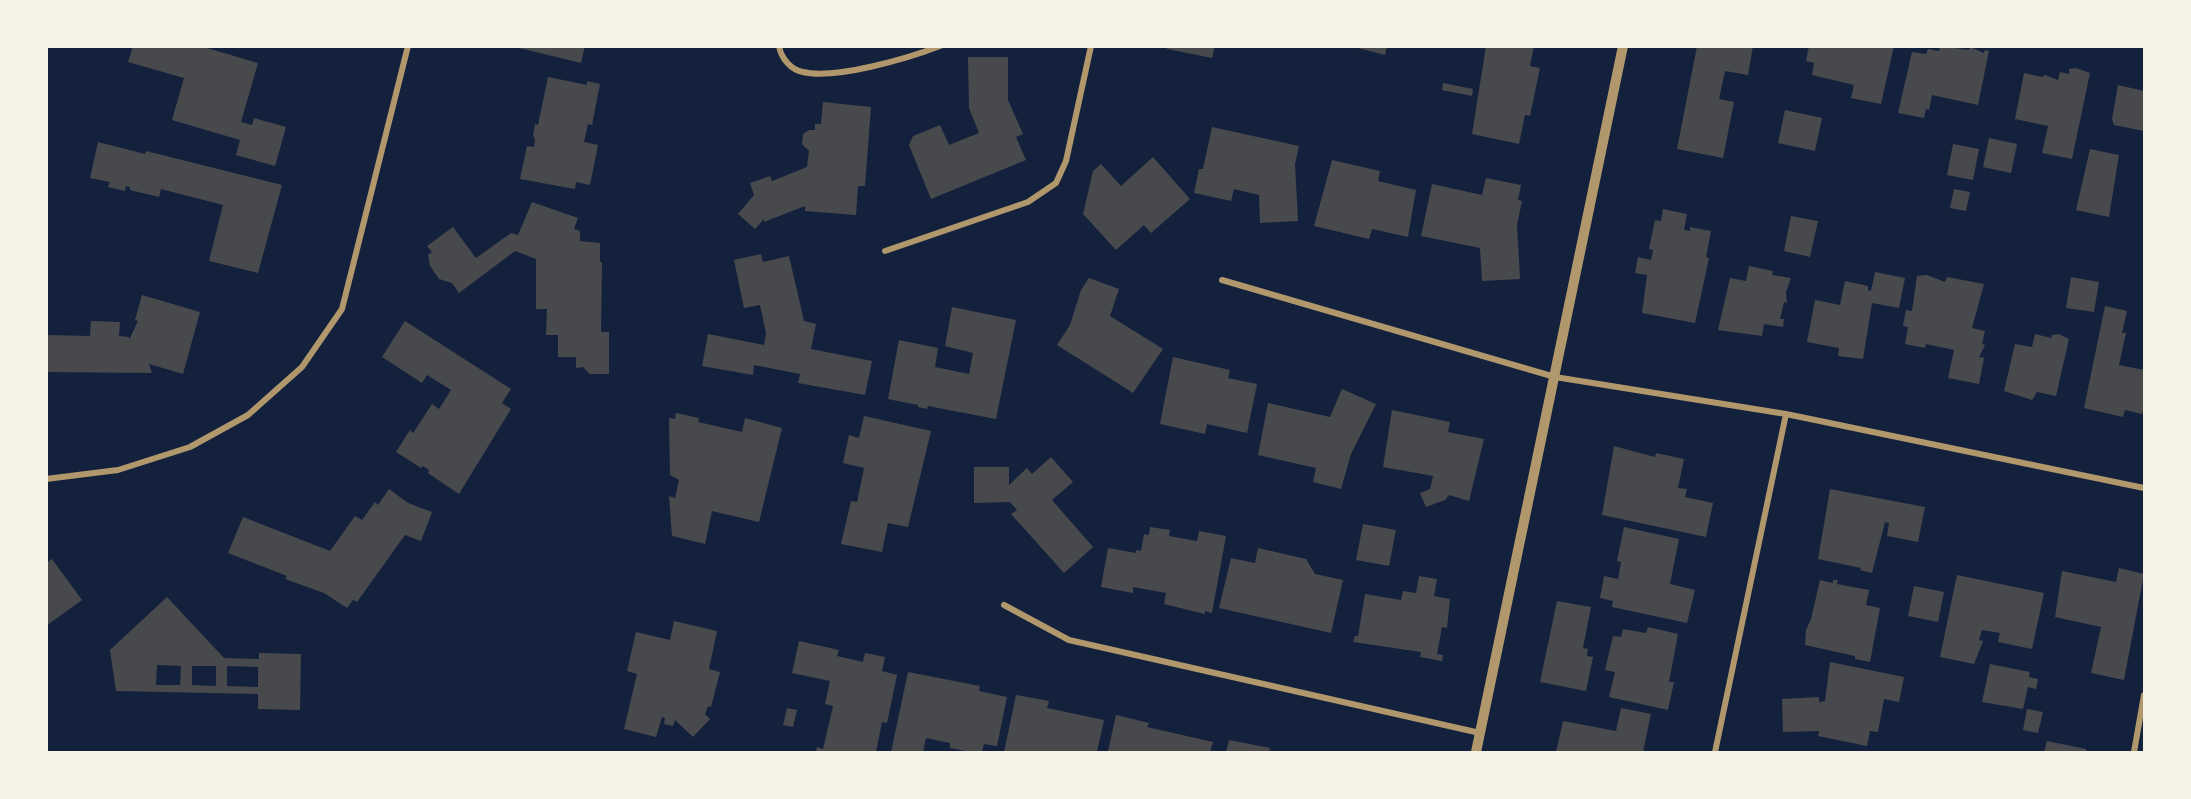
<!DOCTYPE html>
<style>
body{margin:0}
#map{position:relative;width:2191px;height:799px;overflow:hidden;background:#14213d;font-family:"Nunito Sans",sans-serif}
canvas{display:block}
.frame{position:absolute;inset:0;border:48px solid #f6f1e7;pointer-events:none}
</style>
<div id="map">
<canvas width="2191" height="799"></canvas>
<div class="frame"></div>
</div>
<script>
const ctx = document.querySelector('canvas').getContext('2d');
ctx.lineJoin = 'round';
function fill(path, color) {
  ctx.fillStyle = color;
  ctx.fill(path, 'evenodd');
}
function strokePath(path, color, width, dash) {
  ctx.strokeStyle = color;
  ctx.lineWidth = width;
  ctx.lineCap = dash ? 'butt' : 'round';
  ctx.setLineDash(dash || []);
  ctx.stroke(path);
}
fill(new Path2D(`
 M133,46h67l58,17 -17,59 11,3 2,-7 32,9 -11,39 -39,-11 4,-15 -68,-20 12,-42 -56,-16z
 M585,46l-4,17 -62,-15v-2z
 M1167,46h48l-3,12 -45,-9z
 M1350,46h37l-2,9z
 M1486,46h48l-4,20 10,2 -10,48 -5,-1 -6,29 -47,-10z
 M1697,46h56l-5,29 -23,-4 -6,28 15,3 -11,56 -46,-9z
 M1809,46h85l-13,58 -30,-6 3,-13 -42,-10 2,-12 -8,-2z
 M1940,46l29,4 1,-3 14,6 1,-3 4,1 -11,54 -46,-10 -3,15 -3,-1 -2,9 -26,-5 14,-61 14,2 2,-5 11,2z
 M968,57h40v43l15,34 -7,3 10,23 -95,39 -22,-54 4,-9 27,-11 9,20 30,-12 -10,-25z
 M2076,68l14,5 -18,86 -30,-6 6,-27 -33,-7 9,-46 18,4 3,-2 13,5 2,-8 9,2v-5z
 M548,77l39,8v-4l13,3 -8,41 -4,-1 -4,18 14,3 -8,40 -14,-3 -1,7 -55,-10 7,-33 7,1 1,-8 -2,-3 2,-12 3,1z
 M1443,83l30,6 -1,7 -30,-6z
 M2118,85l26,6v40l-30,-6 -2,-6z
 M823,102l48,5 -6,79h-7l-2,29 -51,-4v-5l-41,16v-3l-9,10 -17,-15 16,-19 -4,-12 20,-7 2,5 35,-14 2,-16 -7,-7 1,-10 6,-4h6v-6h6z
 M1785,110l37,8 -7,33 -37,-8z
 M1212,127l87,19 -4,18 3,57 -38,2 -1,-28 -25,-6 -3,12 -37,-8 5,-24h4z
 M1989,138l28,6 -6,29 -28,-6z
 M98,142l47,12 1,-3 136,34 -24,88 -49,-12 14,-56 -62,-16 -2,8 -29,-7v-3l-4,-1 -1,5 -17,-4 2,-5 -20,-4z
 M1953,144l26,5 -6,31 -26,-5z
 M2090,149l29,6 -10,62 -33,-7z
 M1153,157l37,42 -39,34 -7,-8 -28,25 -33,-36 10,-43 8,-7 20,22z
 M1332,160l48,11 -2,10 38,9 -8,47 -36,-8 -3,10 -55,-13z
 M1486,178l35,7 -3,15 4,1 -5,24 3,54 -38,2 -2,-33 -59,-12 11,-52 50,11z
 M1954,189l16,3 -4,19 -16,-3z
 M532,202l46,16 -4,11 6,2v10l20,2v19h2l-1,70h8v42h-19l-7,-7 -7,1v-11h-18v-22h-12l1,-26h-11v-50l-21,-8 -56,42 -7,-10 -13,-4 -9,-13 -2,-11 4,-3 -5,-6 26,-19 23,31 35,-25 7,2z
 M1663,209l24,5 -3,16 6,1v-4l21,4 -5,26 3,1 -14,65 -53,-10 5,-38 -12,-2 3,-16 13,3 2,-10 -4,-1 6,-29 6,1z
 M1791,216l27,5 -8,36 -26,-6z
 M761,254l2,8 26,-6 15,65 12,3 -5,25 61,12 -7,34 -67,-12 2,-9 -46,-9 -1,10 -51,-9 6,-32 56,11 2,-12 -6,-28 -16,3 -10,-48z
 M1749,266l24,5 -1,4 19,3 -5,14 1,11 -3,-1 -4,17h4l-1,8 -19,-3 -2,12 -44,-6 12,-52 16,3z
 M1875,272l30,6 -6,30 -27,-5 -9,56 -25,-3 1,-8 -32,-6 8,-42 25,5 5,-24 23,5v4l3,1z
 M1927,275l18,7 2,-5 37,7 -12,44 13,3 -3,13 3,1 -6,12 5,1 -5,26 -31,-6 6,-28 -28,-6 -1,4 -20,-4 3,-17 -5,-1 3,-16 6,1 5,-35z
 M2071,277l28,5 -5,30 -28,-4z
 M1089,278l30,11 -9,27 53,33 -30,44 -76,-48 13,-20 11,-35z
 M142,295l58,17 -17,62 -34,-10 3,9 -106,-1 1,-37 43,1 1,-15 29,1 -1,14 10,1v3l9,-19 -3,-1z
 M2105,306l22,5 -5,22h4l-7,32 25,5v39l-2,5 -17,-4 -2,7 -39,-9z
 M952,307l64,13 -20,99 -68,-13 -1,3 -9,-2v-2l-30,-6 11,-59 39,8 -3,19 34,7 4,-21 -28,-7z
 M405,321l106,68 -9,14 9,6 -52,85 -31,-21 1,-3 -6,-4 -2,2 -25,-16 14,-22 3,3 19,-29 7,5 12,-19 -24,-15 -5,8 -40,-26z
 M2035,334l16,4 1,-3 7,-1 10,5 -13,57 -19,-4 -5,8 -28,-9 11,-47 17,3z
 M1173,357l57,13 -2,8 29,6 -10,49 -40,-9 -2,10 -45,-10z
 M1342,389l34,15 -25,50 -10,35 -28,-7 3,-14 -58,-13 10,-52 62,14z
 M1392,410l58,12 -2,10 36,7 -15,62 -20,-6 -4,5 -19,7 -6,-14 10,-4 3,-13 -50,-9z
 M676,413l23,5 -1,4 44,10 3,-14 37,10 -23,94 -47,-11 -7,33 -33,-8 -3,-40 6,2 4,-18 -9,-5 -1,-57 6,1z
 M864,416l67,15 -23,96 -20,-4 -6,29 -41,-8 10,-43 6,1 7,-34 -21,-5 6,-28 10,3z
 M1614,446l41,11 1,-4 28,6 -6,29 9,1 -2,8 28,6 -7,34 -104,-22z
 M1051,457l22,25 -21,18 41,47 -29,26 -53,-59 6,-4 -7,-8 -36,1v-36h35v18l18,-17 5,6z
 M389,489l19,14 24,9 -11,29 -16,-6 -48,67 -4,-2 -6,8 -23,-15 -39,-14 2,-3 -59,-23 15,-36 87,34 25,-35 7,4 13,-18 3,3z
 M1830,489l95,18 -7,35 -31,-6 2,-13 -4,-1 -13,51 -12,-3 1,-2 -43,-9z
 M1363,524l33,6 -7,36 -33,-6z
 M1150,527l20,3 -1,6 28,5 2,-10 27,5 -14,77 -7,-2v3l-41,-10 2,-11 -33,-6v6l-32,-6 7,-39 28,5v-3l5,1 3,-17 5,1z
 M1624,527l55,12 -9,45 25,6 -8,33 -75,-16 1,-6 -13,-3 4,-22 14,3 3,-17 -4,-1z
 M1258,548l48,11 9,15 28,6 -12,53 -112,-25 12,-50 24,5z
 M52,559l30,41 -36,26v-63z
 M2119,568l25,6 -20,106 -33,-7 10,-46 -46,-10 7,-46 54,11z
 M1957,575l87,18 -12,56 -34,-7 2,-9 -18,-3 -3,10 4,1 -9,23 -34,-7z
 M1419,576l18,3 -3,17 16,3 -3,29 -5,-1 -5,27 6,1 -1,6 -22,-4 1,-5 -68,-10 2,-6h3l7,-42 36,6 2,-9 13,2z
 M1820,580l13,3v-3h5l-1,4 32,6 -3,15 14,3 -10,54 -15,-3v-3l-50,-11 1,-15 5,-11z
 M1914,586l30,6 -6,30 -30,-6z
 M167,597l57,61 35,1v-6l42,1 -1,56 -42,-1v-15l-142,-3 -6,-41zM157,665l24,1 -1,19h-24zM192,666h24v20l-24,-1zM227,666l31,1v20l-31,-1z
 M1557,601l34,6 -8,41 5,1 -1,7 6,1 -7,34 -46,-9z
 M674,621l43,10 -8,38 11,3 -9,35 -3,-1 -3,8 5,5 -17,18 -18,-17 -2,6 -9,-2 1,-6 -3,-1 -6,20 -32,-8 13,-55 -10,-3 9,-39 34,8z
 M1648,627l30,7 -9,48h5l-6,28 -59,-13 6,-25 -10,-2 8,-34 8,1 2,-8 23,4z
 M799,641l40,9 -2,6 26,6 2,-9 20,4 -3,14 15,4 -10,48 -5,-1 -6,30h-60l1,-5 6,2 10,-43 -8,-2 5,-23 -38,-8z
 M1830,662l74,15 -5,25 -15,-3 -6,33 -8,-1 -3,15 -49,-10 1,-5 -36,1 -1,-33 37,-2v5l6,-1z
 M1990,664l40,8 -1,5 9,2 -2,10 -8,-2 -5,22 -41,-7z
 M908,672l72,14 -1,5 28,6 -10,49 -13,-2 -2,8h-12l-20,-4v-5l-24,-5 -3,14h-32z
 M1016,695l33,6 -2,7 57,12 -7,32h-93z
 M787,708l10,2 -4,17 -10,-2z
 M1621,708l30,6 -8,38h-87l7,-31 53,10z
 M2027,709l16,3 -5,21 -15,-3z
 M1116,715l33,8 -2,4 66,15 -3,10 -102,-1z
 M1229,740l41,8 -1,4h-43z
 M2047,741l39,8v3h-42z`), '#48494c');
strokePath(new Path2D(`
 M779,46c2,12 12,24 24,26 32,8 106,-14 137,-26
 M885,251l143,-49 28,-19 10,-22 25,-115
 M1222,280l333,97 231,37 358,74
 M46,479l72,-9 72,-23 58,-32 54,-48 40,-58 66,-263
 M1004,605l65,35 411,93
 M1715,752l71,-338
 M2134,752l10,-57`), '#b1986c', 6);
strokePath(new Path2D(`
 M1476,752l147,-706`), '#b1986c', 10);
</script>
